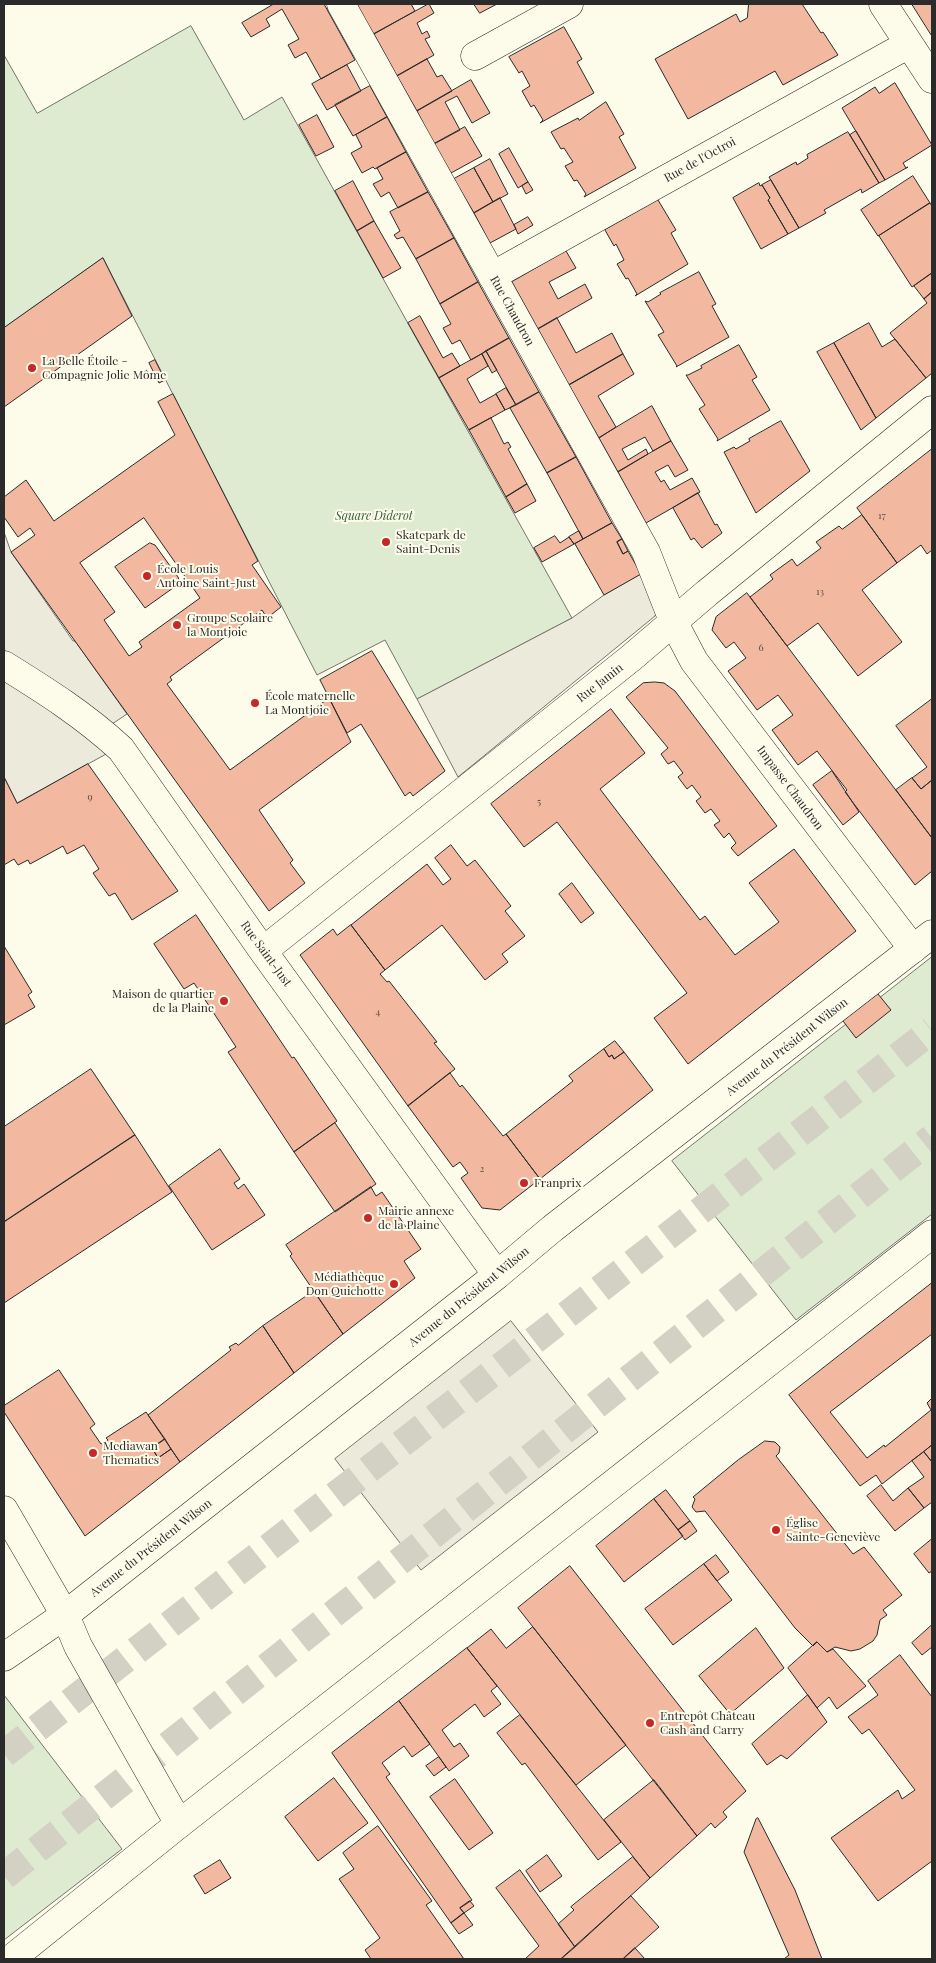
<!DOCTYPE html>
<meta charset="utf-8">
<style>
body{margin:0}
#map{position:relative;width:936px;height:1963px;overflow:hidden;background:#fdfbea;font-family:"Playfair Display",serif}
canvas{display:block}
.frame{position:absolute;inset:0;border:5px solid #2b2b2b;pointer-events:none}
</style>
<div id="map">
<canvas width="936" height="1963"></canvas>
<div class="frame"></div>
</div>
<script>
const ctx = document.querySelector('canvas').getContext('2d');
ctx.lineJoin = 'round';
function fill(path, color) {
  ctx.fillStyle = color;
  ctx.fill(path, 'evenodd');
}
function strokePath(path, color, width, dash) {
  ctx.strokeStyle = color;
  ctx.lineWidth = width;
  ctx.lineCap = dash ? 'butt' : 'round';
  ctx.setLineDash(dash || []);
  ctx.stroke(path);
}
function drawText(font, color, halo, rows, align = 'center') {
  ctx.font = font + ' "Playfair Display",serif';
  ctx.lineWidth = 4;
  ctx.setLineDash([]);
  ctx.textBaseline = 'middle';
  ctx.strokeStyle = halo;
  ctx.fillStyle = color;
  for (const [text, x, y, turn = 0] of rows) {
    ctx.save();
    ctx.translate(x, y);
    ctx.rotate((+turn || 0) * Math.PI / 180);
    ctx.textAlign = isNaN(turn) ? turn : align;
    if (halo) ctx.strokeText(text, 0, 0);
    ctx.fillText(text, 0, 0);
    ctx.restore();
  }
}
const green = new Path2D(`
 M191,26l53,94 38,-23 290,521 -155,81 -32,-59 -68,35 -214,-417 -99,70v-273l33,58z
 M932,957v257l-136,106 -124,-159z
 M4,1695l118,154 -118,91z`);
fill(green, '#deebd1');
strokePath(green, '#74746e', 1);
const parking = new Path2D(`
 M4,532l7,20 62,89h2l52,73 -18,12 -105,-76z
 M641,574l18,30 -4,12 -197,161 -41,-78 155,-81 32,-23z
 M4,681l36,17 68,55 -91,50 -13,-26z
 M511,1321l87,111 -177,138 -86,-111z`);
fill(parking, '#eceadb');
strokePath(parking, '#74746e', 1);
const building = new Path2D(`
 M274,4h50l31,56 -34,19 -15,-27 -11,6 -7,-13 11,-6 -17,-30 -16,10 4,7 -19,11 -9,-14z
 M356,4h55l4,7 -41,23z
 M429,4l5,9 -17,10 5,11 5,-3 3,6 -5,2 9,16 -37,21 -23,-42z
 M474,4h23l-17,9z
 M749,4h53l19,29 2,-1 15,23 -55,30 -8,-14 -87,48 -33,-60 81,-45 4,8 7,-4z
 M912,4h20v32z
 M564,27l18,32 -5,3 17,31 -54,30 3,-3 -9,-15 -3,2 -9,-16 8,-5 -8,-15 -3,2 -10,-16z
 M427,59l10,18 5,-2 10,16 -35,20 -20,-35z
 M347,65l14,26 -34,19 -15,-26z
 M471,80l19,33 -18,10 -15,-27 -12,6 15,28 -26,14 -17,-33z
 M895,83l37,62 -29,18 3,5 2,-1 -23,13 -43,-72 33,-21 4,6z
 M370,86l17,31 -34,19 -18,-31z
 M606,102l18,32 -5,3 17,31 -52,29 2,-3 -9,-14 -3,1 -9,-15 8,-4 -9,-14 -3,1 -10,-17 27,-14 1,2z
 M317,115l17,32 -18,9 -17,-31z
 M387,117l19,35 -29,16 -2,1 -2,-2 -11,6 -11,-20 11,-6 -6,-12z
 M465,127l17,29 -31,17 -17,-29z
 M856,131l29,49 -6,3 -29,-48z
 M848,132l31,51 -17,10 -1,-4 -37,21 2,3 -27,15 -30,-51 27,-15 1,3 11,-7 -1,-3z
 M509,148l19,34 -10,6 -19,-34z
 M406,152l22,40 -30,16 -9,-16 -8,5 -8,-13 10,-5 -6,-11z
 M490,159l18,35 -15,8 -19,-34z
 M474,168l19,34 -19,11 -20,-34z
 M913,176l17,27 -52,33 -17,-26z
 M771,180l28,48 -11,6 -20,-34 2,-2 -8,-13z
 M353,181l21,40 -17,10 -22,-40z
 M528,182l5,8 -7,4 -4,-8z
 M759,183l1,3 2,-1 8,13 -2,2 20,34 -27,15 -28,-51z
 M428,192l26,46 -38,21 -13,-22 -6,2 -3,-4 6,-4 -10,-19z
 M500,198l16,31 -26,14 -16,-30z
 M658,200l18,30 -5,3 17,31 -53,32 2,-2 -9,-16 -2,1 -9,-15 7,-4 -8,-16 -2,2 -9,-16z
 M930,203l2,3v67l-20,14 -33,-51z
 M528,217l5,8 -15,9 -4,-9z
 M374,221l27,47 -18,10 -26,-47z
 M454,238l24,44 -38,22 -24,-45z
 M566,251l10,17 -27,14 9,17 27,-15 7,14 -54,31 -26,-47z
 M103,258l29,58 -128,91v-79z
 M699,272l17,32 -4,2 17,31 -53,30 1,-1 -19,-31 6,-3 -19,-31 3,1 13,-8 -1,-1z
 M932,273v19l-8,7 -10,-13z
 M478,282l31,56 -38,22 -11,-20 -8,4 -9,-16 8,-4 -11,-20z
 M932,292v81l-6,5 -36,-45 37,-30 -3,-4z
 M420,316l23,42 9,-5 8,13 -21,12 -31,-55z
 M557,318l19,35 36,-20 11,21 -54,31 -31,-56z
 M869,323l13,24 13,-8 31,39 -50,40 -42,-75z
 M509,338l30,54 -23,13 -30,-54z
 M834,343l42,75 -15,12 -44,-78z
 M739,345l18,32 -5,3 18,30 -53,31 1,-2 -19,-30 6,-4 -19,-30h2l14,-7 -1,-2z
 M486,351l11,19 -5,3 -10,-19z
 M482,354l6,12 -21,13 13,24 16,-9 9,16 -36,20 -30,-52z
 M623,354l11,20 -36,22 18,31 -17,11 -30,-53z
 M155,360l10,20 -6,3 -10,-20z
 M506,388l10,17 -11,5 -9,-16z
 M539,392l37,65 -29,16 -37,-65z
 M173,394l85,167 -6,4 29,42 -14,11 -5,-8 -92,67 2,3 -5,4 63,86 99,-72 22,44 -92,68 34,50 -3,3 15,20 -36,28 -258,-359 24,-17 -5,-7 -12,9 -14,-20v-20l22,-17 28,41 121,-86 -17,-33zM144,518l56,80 -61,44 3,5 -13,9 -25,-36 11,-8 -35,-49z
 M652,406l19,35 -18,10 -8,-14 -23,12 6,11 18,-11 2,5 -30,18 -19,-34z
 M491,418l13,26 4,-2 3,5 -3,2 19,35 -21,13 -37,-67z
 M781,421l29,50 -54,42 -32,-61 10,-5 2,2 14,-8 -1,-2z
 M671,441l17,29 -13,7 -7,-12 -13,7 6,10 3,-2 6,10 22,-12 8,14 -54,31 -28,-51z
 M932,449v101l-5,4 -6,-9 -24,18 -40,-55z
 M576,457l36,66 -29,16 -36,-66z
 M527,484l9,17 -21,12 -9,-16z
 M698,493l17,32 2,-1 5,9 -20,15 -8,-10 -3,2 -18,-32z
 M862,515l35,48 -35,27 40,52 -44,34 -40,-53 -31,23 -37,-49 23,-18 -3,-4 22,-16 5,7 24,-18 -5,-6 23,-16 3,3z
 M612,523l10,16 -5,3 6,12 5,-3 13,23 -37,21 -29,-51z
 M579,531l4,8 -9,5 -5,-7z
 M555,536l5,7 9,-6 5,7 -32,18 -8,-14z
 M622,539l6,12 -5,3 -6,-12z
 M150,543l5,2 23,32 2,6 -35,25 -30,-41z
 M747,593l185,245v33l-17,14 -70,-93 2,-2 -30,-39 -19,14 -26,-35 21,-15 -15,-20 -21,15 -29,-39 18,-13 -12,-16 -8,6 -14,-18 4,-13z
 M372,651l73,120 -32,25 -3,-4 -5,4 -44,-72 -14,9 -27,-53z
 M655,682l9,1 11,8 102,135 -39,30 -7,-8 5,-5 -7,-10 -5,5 -10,-13 6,-4 -9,-12 -6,4 -9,-12 5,-4 -9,-12 -5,4 -9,-12 5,-4 -9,-12 -6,3 -7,-10 7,-6 -42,-51 17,-14z
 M932,699v81l-11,9 -9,-11 15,-11 -31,-41z
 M611,709l34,44 -45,36 100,131 5,-4 30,39 44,-33 -30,-39 45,-34 62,82 -168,133 -34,-46 33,-25 -130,-171 -33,25 -33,-43z
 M88,764l90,127 -46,29 -17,-27 -6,3 -16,-23 6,-4 -15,-24 -17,9 -4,-8 -33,18 -2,-4 -10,5 -4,-6 -10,6v-88l13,26z
 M832,771l27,41 -16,13 -30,-40z
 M912,778l9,11 11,-9v58l-36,-48z
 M451,845l16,21 8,-6 36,46 -6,5 20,25 -23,18 6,8 -23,18 -43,-55 -57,45 -34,-45 76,-61 16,21 8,-6 -16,-21z
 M572,883l22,30 -13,10 -22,-29z
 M196,915l96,143 2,-1 43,64 -43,31 -66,-100 8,-5 -42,-64 -10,6 -30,-45z
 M351,925l34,45 -5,4 7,8 2,-1 48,61 -3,1 21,26 -47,37 -108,-151 33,-26 4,6z
 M4,946l28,46 -4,3 7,12 -31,18z
 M878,994l13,16 -35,28 -13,-17z
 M615,1041l9,11 -10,7 -2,-4 -3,2 -5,-8z
 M604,1049l5,8 3,-2 2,4 10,-7 29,38 -113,89 -34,-45 67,-53 -4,-5z
 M91,1069l44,66 -131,87v-95z
 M450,1073l10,14 2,-2 41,51 3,-2 34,45 -40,31 -18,-2 -21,-30 7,-5 -8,-11 -7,5 -45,-61z
 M335,1123l41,61 -41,28 -41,-60z
 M135,1135l37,57 -168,111v-81z
 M220,1149l20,30 -6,4 4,6 6,-5 21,31 -53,35 -43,-64z
 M371,1187l5,9 6,-4 39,57 -17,12 11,17 -72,56 -53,-78 2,-2 -6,-9z
 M932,1283v51l-102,78 37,46 17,-13 1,2 46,-37 -4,-7 5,-5v47l-50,39 -6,-9 -16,11 -71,-91z
 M314,1291l29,43 -49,39 -31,-47z
 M263,1326l31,47 -114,89 -32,-47 83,-65 -2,-3 7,-4 2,2z
 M59,1370l36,54 -5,4 11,16 7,-4 -2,-2 40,-26 19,27 -13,9 6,10 13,-9 9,13 -95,74 -81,-124v-6z
 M165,1439l6,10 -13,9 -6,-10z
 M765,1441l10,1 5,5 -1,6 -3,3 77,98 11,-7 38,48 -19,15 4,5 -7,5 -3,15 -4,6 -13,8 -9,2 -16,-4 -8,5 -10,-10 -4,4 -18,-18 -90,-117 -9,1 -4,-5 3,-8 -2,-2 45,-37z
 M932,1445v17l-8,-10z
 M924,1452l8,10v40l-8,6 -16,-20 16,-11 -12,-16z
 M881,1485l12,16 15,-13 16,20 -29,23 -28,-35z
 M666,1490l24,31 -12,9 -24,-31z
 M654,1499l29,37 -59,46 -28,-36z
 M690,1521l7,10 -12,9 -7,-10z
 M932,1539v32l-3,2 -15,-19z
 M716,1555l13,17 -12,9 -13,-17z
 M704,1564l28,36 -59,45 -28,-36z
 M570,1566l176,225 -23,21 4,5 -12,11 -4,-5 -14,13 -179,-228z
 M932,1625v22l-10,8 -10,-12z
 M533,1627l93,118 -50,40 -109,-137 24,-19 15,19z
 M756,1628l28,40 -54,46 -31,-38z
 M817,1642l10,10 6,-3 33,37 -29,23 -8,-12 -12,11 -29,-40z
 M467,1648l30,38 -6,5 10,13 -17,13 -9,-13 -33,26 12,17 6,-4 9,13 -20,15 -50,-70z
 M900,1655l32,42v164l-54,40 -47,-63 67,-48 4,9 13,-9 -46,-61 -7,5 -14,-17 30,-22 -10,-14z
 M808,1695l19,27 -40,37 -6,-4 -14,10 -15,-21z
 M399,1701l31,43 -18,13 -8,-11 -22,17 8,11 -4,3 86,123 -12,8 4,5 -13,10 -119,-170z
 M520,1715l101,127 -23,18 -73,-97 -3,2 -25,-32z
 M439,1757l7,10 -12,9 -8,-10z
 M334,1778l34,45 -50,38 -33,-44z
 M455,1779l38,54 -24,17 -39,-53z
 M654,1780l43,56 -47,42 -46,-58z
 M758,1818l37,72 27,69h-38l5,-4 -45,-103 12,-33z
 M378,1826l54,75 -6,4 38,54h-93l-6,-9 15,-12 -41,-59 15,-10 -11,-16z
 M547,1855l15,21 -22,16 -14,-21z
 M633,1857l17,21 -75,69 -17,-23 16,-14 -3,-3z
 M220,1860l11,18 -26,16 -11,-18z
 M520,1870l55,77 -14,12h-36l14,-13 -43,-58z
 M631,1896l28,31 -36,32h-62z
 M470,1901l4,5 -10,7 -4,-5z
 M464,1913l9,12 -14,9 -8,-11z
 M635,1948l10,11h-22z`);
fill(building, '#f2b8a0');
strokePath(building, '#2b2b2b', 1);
strokePath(new Path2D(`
 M4,1754l928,-724
 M4,1876l928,-738`), '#d3d1c4', 28, [28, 14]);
const minor = new Path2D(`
 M341,4l305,548 28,71 20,38 219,288
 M883,4l49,75
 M475,56l94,-52
 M492,276l417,-232
 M4,665c42,26 80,50 117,84l142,202 234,324
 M263,951l368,-293 76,-65 225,-183
 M4,1510l61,105 13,31 101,178`);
const major = new Path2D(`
 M4,1657l61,-42 432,-340 56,-47 379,-294
 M11,1959l168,-135 753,-590`);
strokePath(minor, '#2b2b2b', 29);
strokePath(major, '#2b2b2b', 29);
strokePath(minor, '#fdfbea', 28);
strokePath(major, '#fdfbea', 28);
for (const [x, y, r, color] of [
 [32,368,5,"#c62828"],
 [386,542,5,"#c62828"],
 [147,576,5,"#c62828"],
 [177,625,5,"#c62828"],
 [255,703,5,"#c62828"],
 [224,1001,5,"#c62828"],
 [524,1183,5,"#c62828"],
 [368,1218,5,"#c62828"],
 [394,1284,5,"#c62828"],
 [93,1453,5,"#c62828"],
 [776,1530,5,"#c62828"],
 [650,1723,5,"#c62828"]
]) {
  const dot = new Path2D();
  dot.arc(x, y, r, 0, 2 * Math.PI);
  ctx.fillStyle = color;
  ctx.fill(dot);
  strokePath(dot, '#fdfbea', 2);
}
drawText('10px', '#5d4e48', null, [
 ["17",882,516],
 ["13",820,592],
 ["6",761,648],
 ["9",90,797],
 ["5",539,802],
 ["4",378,1012],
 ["2",482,1169]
]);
drawText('12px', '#2b2b2b', '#fdfbea', [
 ["Rue de l'Octroi",700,160,-29],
 ["Rue Chaudron",512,311,61],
 ["Rue Jamin",600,683,-38],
 ["Impasse Chaudron",790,788,53],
 ["Rue Saint-Just",266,954,54],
 ["Avenue du Président Wilson",787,1047,-38],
 ["Avenue du Président Wilson",469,1297,-39],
 ["Avenue du Président Wilson",151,1548,-38]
]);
drawText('12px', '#2b2b2b', '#fdfbea', [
 ["La Belle Étoile -",42,361],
 ["Compagnie Jolie Môme",42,375],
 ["Skatepark de",396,535],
 ["Saint-Denis",396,549],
 ["École Louis",157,569],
 ["Antoine Saint-Just",157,583],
 ["Groupe Scolaire",187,618],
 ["la Montjoie",187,632],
 ["École maternelle",265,696],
 ["La Montjoie",265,710],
 ["Maison de quartier",214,994,"right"],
 ["de la Plaine",214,1008,"right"],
 ["Franprix",534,1183],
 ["Mairie annexe",378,1211],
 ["de la Plaine",378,1225],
 ["Médiathèque",384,1277,"right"],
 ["Don Quichotte",384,1291,"right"],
 ["Mediawan",103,1446],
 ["Thematics",103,1460],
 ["Église",786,1523],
 ["Sainte-Geneviève",786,1537],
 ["Entrepôt Château",660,1716],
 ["Cash and Carry",660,1730]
], 'left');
drawText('italic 12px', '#34623c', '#fdfbea', [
 ["Square Diderot",374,516]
]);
</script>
